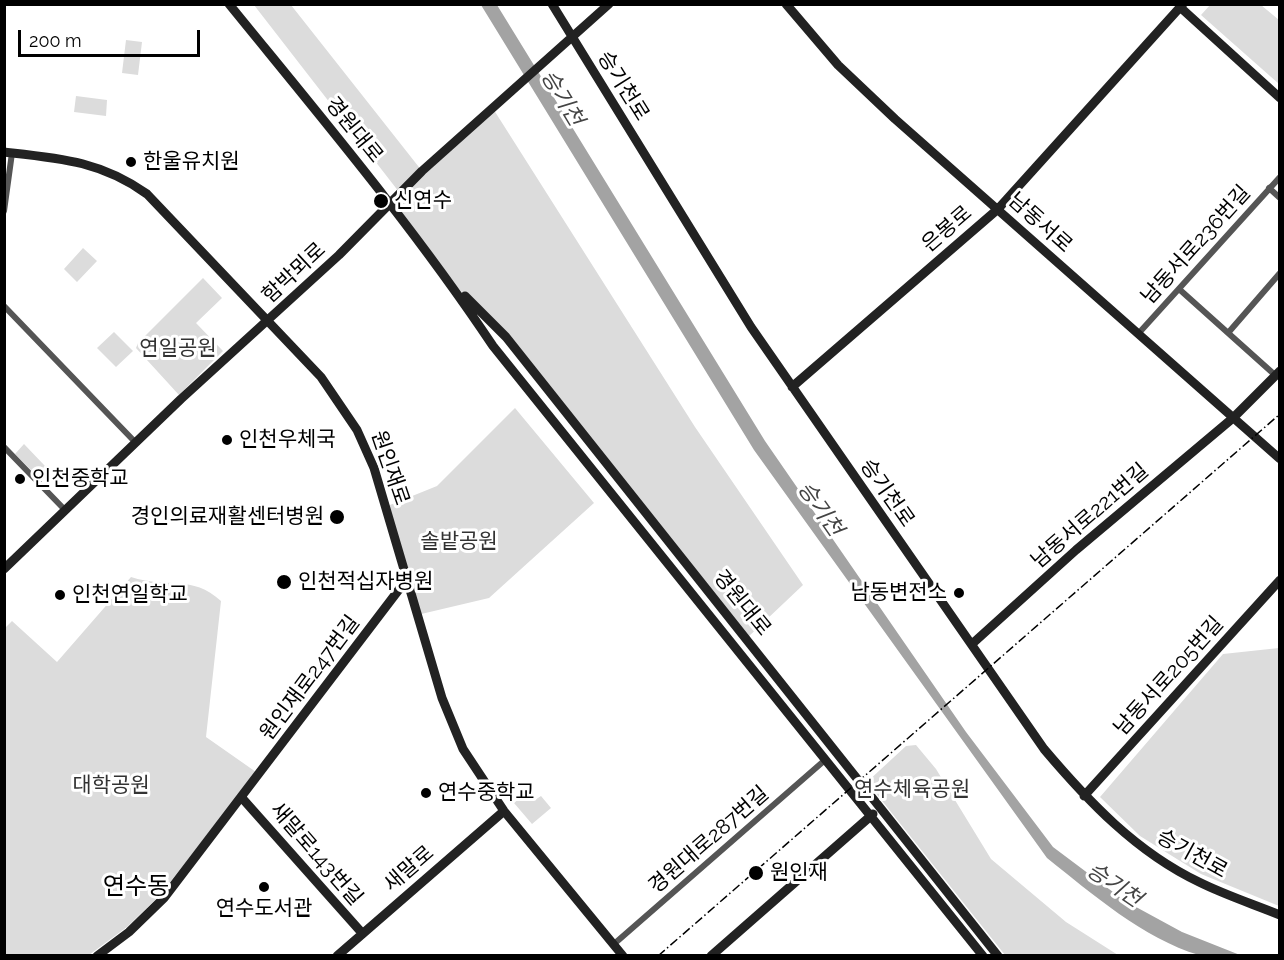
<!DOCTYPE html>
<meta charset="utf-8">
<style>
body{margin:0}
#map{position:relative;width:1284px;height:960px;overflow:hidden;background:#fff;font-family:Raleway,sans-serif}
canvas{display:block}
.frame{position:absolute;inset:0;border:6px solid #000;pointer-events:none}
.scale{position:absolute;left:18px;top:30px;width:182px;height:27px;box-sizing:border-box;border:3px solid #000;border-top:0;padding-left:8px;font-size:18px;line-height:21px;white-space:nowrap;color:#000;-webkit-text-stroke:4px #fff;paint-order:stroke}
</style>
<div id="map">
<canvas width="1284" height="960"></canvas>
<div class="frame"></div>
<div class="scale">200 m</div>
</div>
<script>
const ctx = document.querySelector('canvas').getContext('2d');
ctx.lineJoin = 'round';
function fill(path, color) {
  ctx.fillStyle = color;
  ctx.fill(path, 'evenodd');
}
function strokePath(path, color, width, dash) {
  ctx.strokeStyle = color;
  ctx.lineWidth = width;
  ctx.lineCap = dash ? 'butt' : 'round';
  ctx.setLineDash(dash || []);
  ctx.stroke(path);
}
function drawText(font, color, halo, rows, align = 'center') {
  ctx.font = font + ' Raleway,"Noto Sans KR",sans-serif';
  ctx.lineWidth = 6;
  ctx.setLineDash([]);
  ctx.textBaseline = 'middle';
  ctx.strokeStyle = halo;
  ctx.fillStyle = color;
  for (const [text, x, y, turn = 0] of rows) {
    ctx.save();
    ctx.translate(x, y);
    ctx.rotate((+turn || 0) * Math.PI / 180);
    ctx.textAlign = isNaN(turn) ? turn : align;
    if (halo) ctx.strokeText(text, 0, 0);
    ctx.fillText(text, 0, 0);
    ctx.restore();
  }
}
fill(new Path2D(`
 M254,5h37l131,166 -23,21z
 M1210,5h51l18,15v64l-78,-69z
 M126,40l16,2 -4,33 -16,-2z
 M76,96l31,4 -1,16 -32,-4z
 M492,107l203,320 108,158 -56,53 -241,-301 -57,-58 -59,-76z
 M83,248l14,13 -20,21 -13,-13z
 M203,278l19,20 -26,25 27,28 -44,44 -43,-47 2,-5z
 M114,332l19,19 -17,16 -19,-19z
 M515,408l79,95 -105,95 -72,17 -32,-108 52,-21z
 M24,444l21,22 -9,9 -21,-21z
 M131,577c36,12 61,-3 90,24l-15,136 50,35 -96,123 -33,32 -38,28 -84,1v-328l7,-7 45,41z
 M1279,648h1l-1,258 -78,-32 -61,-38 -40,-39 123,-143z
 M916,745l20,24 55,90 75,63 52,33h-113l-138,-173 39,-36z
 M528,791l7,9 6,-4 10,12 -19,16 -18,-21z`), '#dcdcdc');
fill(new Path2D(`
 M481,5h16l268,436 201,291 87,115 72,54 57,31 58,23c-13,0 -29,3 -41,0 -55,-16 -108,-62 -152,-97l-293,-408z`), '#a3a3a3');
strokePath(new Path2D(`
 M1269,188l11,10
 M4,211l8,-58
 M1179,289l96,86
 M4,306l132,137
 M1228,333l52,-60
 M1138,334l142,-157
 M4,447l61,63
 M614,944l211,-184`), '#555', 6);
strokePath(new Path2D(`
 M229,4c91,112 184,222 264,342l490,610
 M552,4l199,323 293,422c44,52 92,103 155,133 26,13 54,22 81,33
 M786,4l52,61 57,54 385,340
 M1181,8l99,90
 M4,152c55,6 97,9 143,42l174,183 36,53 17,38 68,230 21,51 41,62 119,145
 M465,296l41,41 492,619
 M792,387l206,-178 185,-205
 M4,569l177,-170 158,-144 83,-84 187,-167
 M972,644l104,-94 157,-132 47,-47
 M1084,796l196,-216
 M242,798l120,135
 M97,956l32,-24 35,-34 243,-319
 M337,956l167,-145
 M711,956l162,-142`), '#222', 9);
strokePath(new Path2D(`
 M658,956l622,-542`), '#000', 1.5, [9, 3, 1.5, 3]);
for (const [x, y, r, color] of [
 [131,162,6,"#000"],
 [381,201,8,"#000"],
 [227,440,6,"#000"],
 [20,479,6,"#000"],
 [337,517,8,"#000"],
 [284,582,8,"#000"],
 [959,593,6,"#000"],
 [60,595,6,"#000"],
 [426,793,6,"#000"],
 [756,873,8,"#000"],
 [264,887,6,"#000"]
]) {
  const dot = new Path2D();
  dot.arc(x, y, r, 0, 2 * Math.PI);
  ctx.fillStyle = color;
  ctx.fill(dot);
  strokePath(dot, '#fff', 2);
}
drawText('21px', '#000', '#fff', [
 ["승기천로",623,86,58],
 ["경원대로",354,130,51],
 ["남동서로",1040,223,42],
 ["은봉로",947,229,-41],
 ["남동서로236번길",1196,245,-48],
 ["함박뫼로",294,273,-43],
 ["원인재로",390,468,71],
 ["승기천로",887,493,55],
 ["남동서로221번길",1090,516,-41],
 ["경원대로",742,603,51],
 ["남동서로205번길",1169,676,-48],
 ["원인재로247번길",310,678,-53],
 ["경원대로287번길",709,840,-41],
 ["새말로143번길",316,854,49],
 ["승기천로",1192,854,29],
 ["새말로",409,869,-41]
]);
drawText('21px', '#000', '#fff', [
 ["한울유치원",143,162],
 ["신연수",394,201],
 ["인천우체국",239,440],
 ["인천중학교",32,479],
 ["경인의료재활센터병원",324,517,"right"],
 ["인천적십자병원",298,582],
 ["남동변전소",947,593,"right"],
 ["인천연일학교",72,595],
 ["연수중학교",438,793],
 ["원인재",770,873],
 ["연수도서관",264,909,"center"]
], 'left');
drawText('21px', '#333', '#fff', [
 ["연일공원",178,349],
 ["솔밭공원",459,542],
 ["대학공원",111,786],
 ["연수체육공원",912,790]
]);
drawText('italic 22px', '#444', '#fff', [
 ["승기천",562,98,59],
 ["승기천",820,509,55],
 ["승기천",1114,885,34]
]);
drawText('24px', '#000', '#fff', [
 ["연수동",136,887]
]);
</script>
